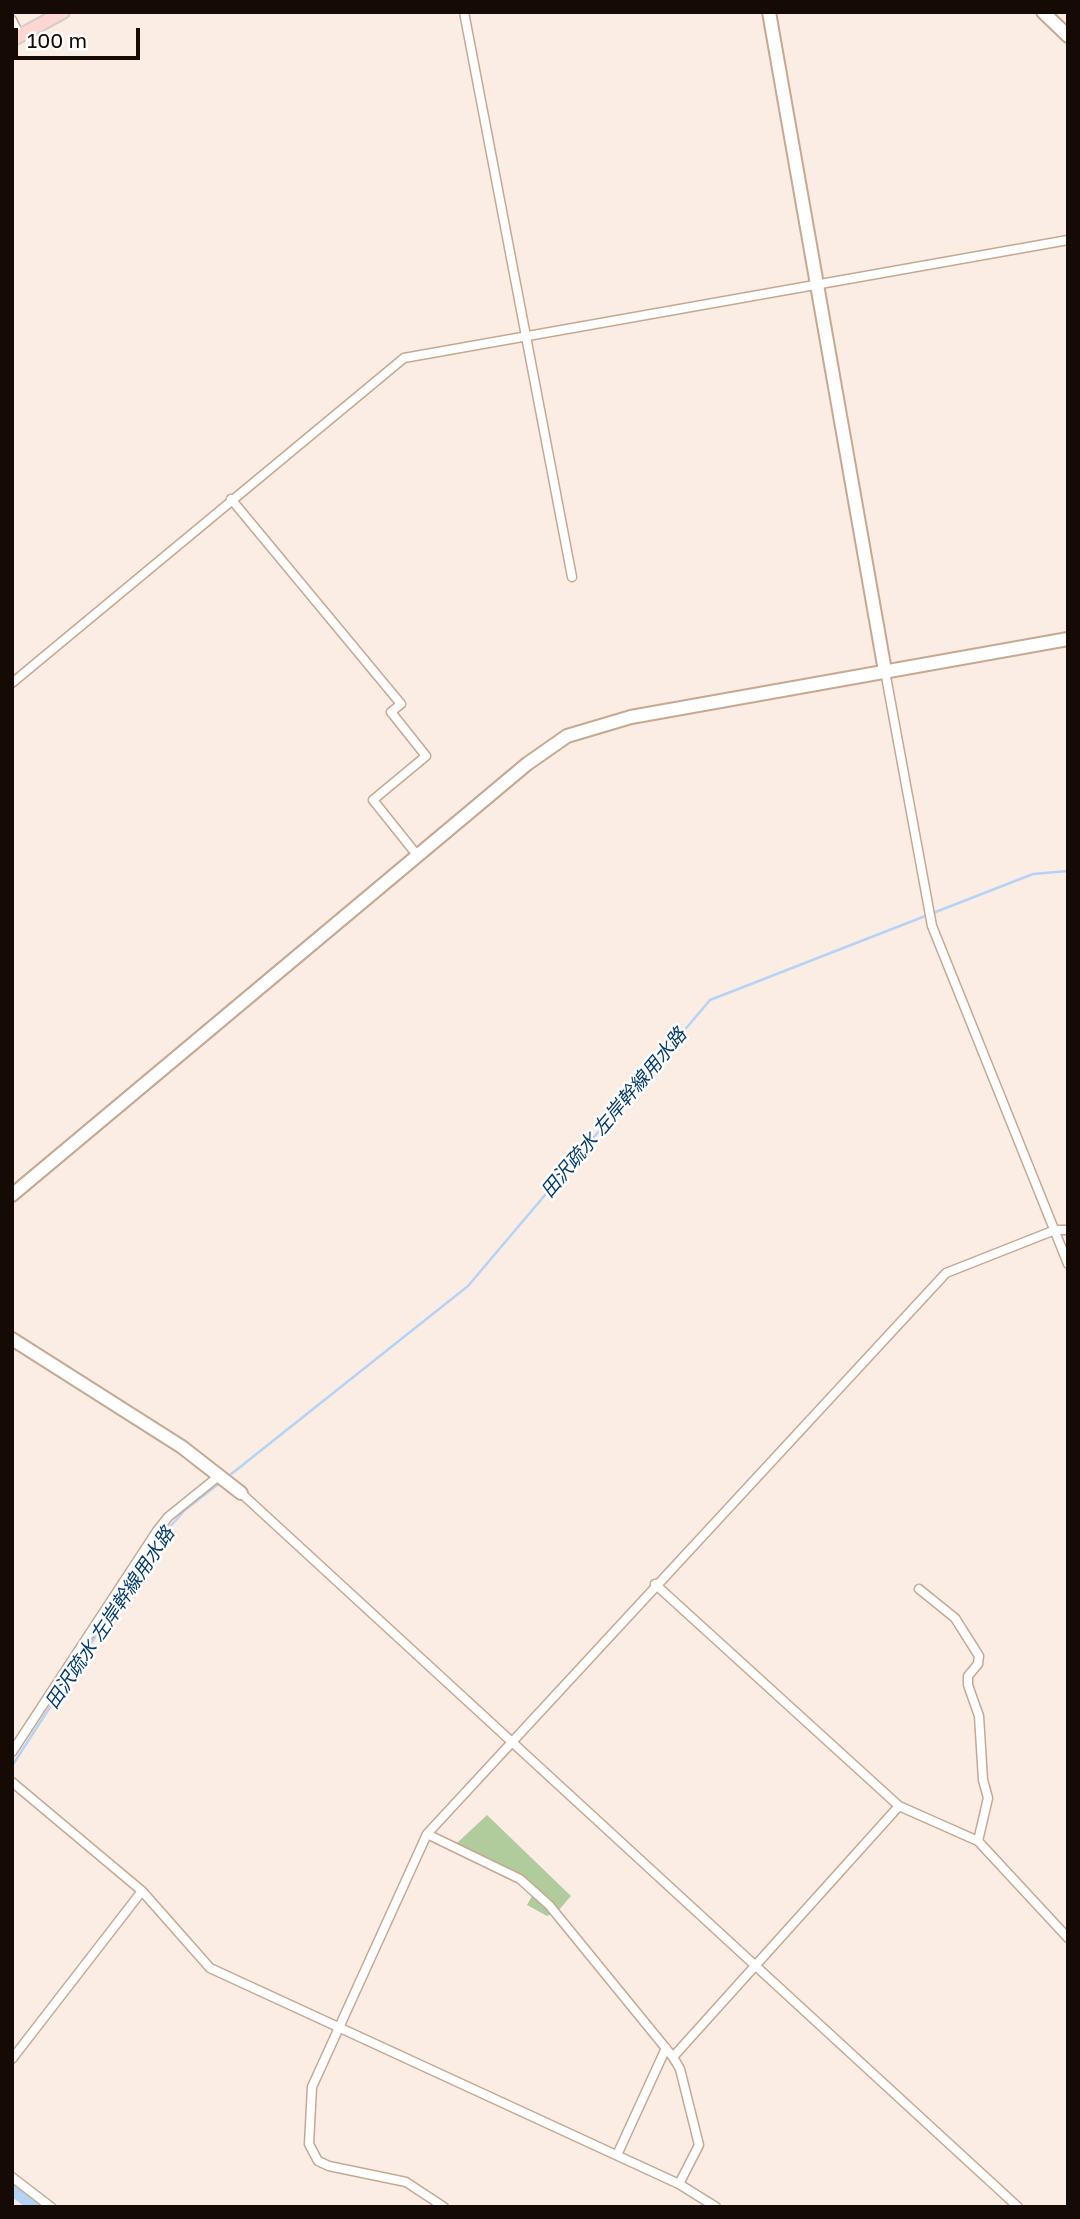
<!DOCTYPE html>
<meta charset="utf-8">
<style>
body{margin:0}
#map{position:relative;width:1080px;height:2219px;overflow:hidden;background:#fbede4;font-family:"Golos Text",sans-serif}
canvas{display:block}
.frame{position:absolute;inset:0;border:14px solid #160b04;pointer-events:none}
.scale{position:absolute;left:14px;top:28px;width:126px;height:32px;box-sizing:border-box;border:4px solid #160b04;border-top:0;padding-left:9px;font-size:21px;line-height:24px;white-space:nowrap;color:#160b04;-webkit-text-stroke:5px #fefefe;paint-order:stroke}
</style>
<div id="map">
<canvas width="1080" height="2219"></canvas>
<div class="frame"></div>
<div class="scale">100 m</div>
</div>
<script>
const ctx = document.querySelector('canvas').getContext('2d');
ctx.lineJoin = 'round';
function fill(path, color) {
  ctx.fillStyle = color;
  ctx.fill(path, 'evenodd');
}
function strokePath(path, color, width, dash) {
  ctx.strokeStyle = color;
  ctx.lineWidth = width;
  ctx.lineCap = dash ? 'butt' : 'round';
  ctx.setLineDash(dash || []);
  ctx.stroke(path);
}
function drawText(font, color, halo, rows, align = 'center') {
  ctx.font = font + ' "Golos Text","Noto Sans JP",sans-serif';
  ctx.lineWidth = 5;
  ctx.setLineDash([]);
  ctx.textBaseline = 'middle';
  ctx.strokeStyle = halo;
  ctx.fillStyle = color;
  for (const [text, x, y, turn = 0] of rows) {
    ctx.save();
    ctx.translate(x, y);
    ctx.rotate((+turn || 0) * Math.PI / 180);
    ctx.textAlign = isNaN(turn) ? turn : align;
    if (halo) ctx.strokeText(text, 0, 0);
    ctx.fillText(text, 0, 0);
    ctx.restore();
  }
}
fill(new Path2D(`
 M487,1815l84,81 -13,15 -11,5 -20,-11 6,-11c-24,-21 -55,-27 -76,-51z`), '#b1cc9c');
strokePath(new Path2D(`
 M230,1475l238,-189 242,-286 323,-126 35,-3
 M12,1766l145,-225 28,-31 36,-28`), '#b5d3f6', 2.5);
strokePath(new Path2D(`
 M12,2187l26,20`), '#b5d3f6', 16);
const street = new Path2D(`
 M464,12l108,565
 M12,20l8,16
 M231,499l170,205 -10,8 35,44 -53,44 44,55
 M885,671l47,255 136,338
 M12,683l392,-325 664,-118
 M241,1493l777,714
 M655,1584l244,222 79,35 90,97
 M919,1589l36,29 24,38 -1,8 -10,12v9l11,31 4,64 5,18 -10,43
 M12,1752l145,-221 11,-14 52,-42
 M12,1782l130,109 68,77 469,216 37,23
 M427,1834l93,45 29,26 124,152 7,12 19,76 -20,39
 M673,2057l226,-251
 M12,2059l130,-168
 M617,2155l49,-107
 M12,2177l39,30
 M444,2207l-38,-25 -77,-16 -11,-5 -9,-17 3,-57 115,-253 519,-561 109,-43h13`);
const secondary = new Path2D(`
 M769,12l116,659
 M1043,12l25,24
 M12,1195l515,-431 40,-28 64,-19 437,-78
 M12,1339l170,108 59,46`);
const primary = new Path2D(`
 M12,40l51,-28`);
strokePath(street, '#c7a891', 11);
strokePath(secondary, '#c7a891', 16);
strokePath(primary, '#d0cecd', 16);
strokePath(street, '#fff', 8);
strokePath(secondary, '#fff', 12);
strokePath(primary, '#fdd6d3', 12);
drawText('italic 19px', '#053c6f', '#fefefe', [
 ["田沢疏水 左岸幹線用水路",614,1113,-50],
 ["田沢疏水 左岸幹線用水路",110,1618,-56]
]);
</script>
